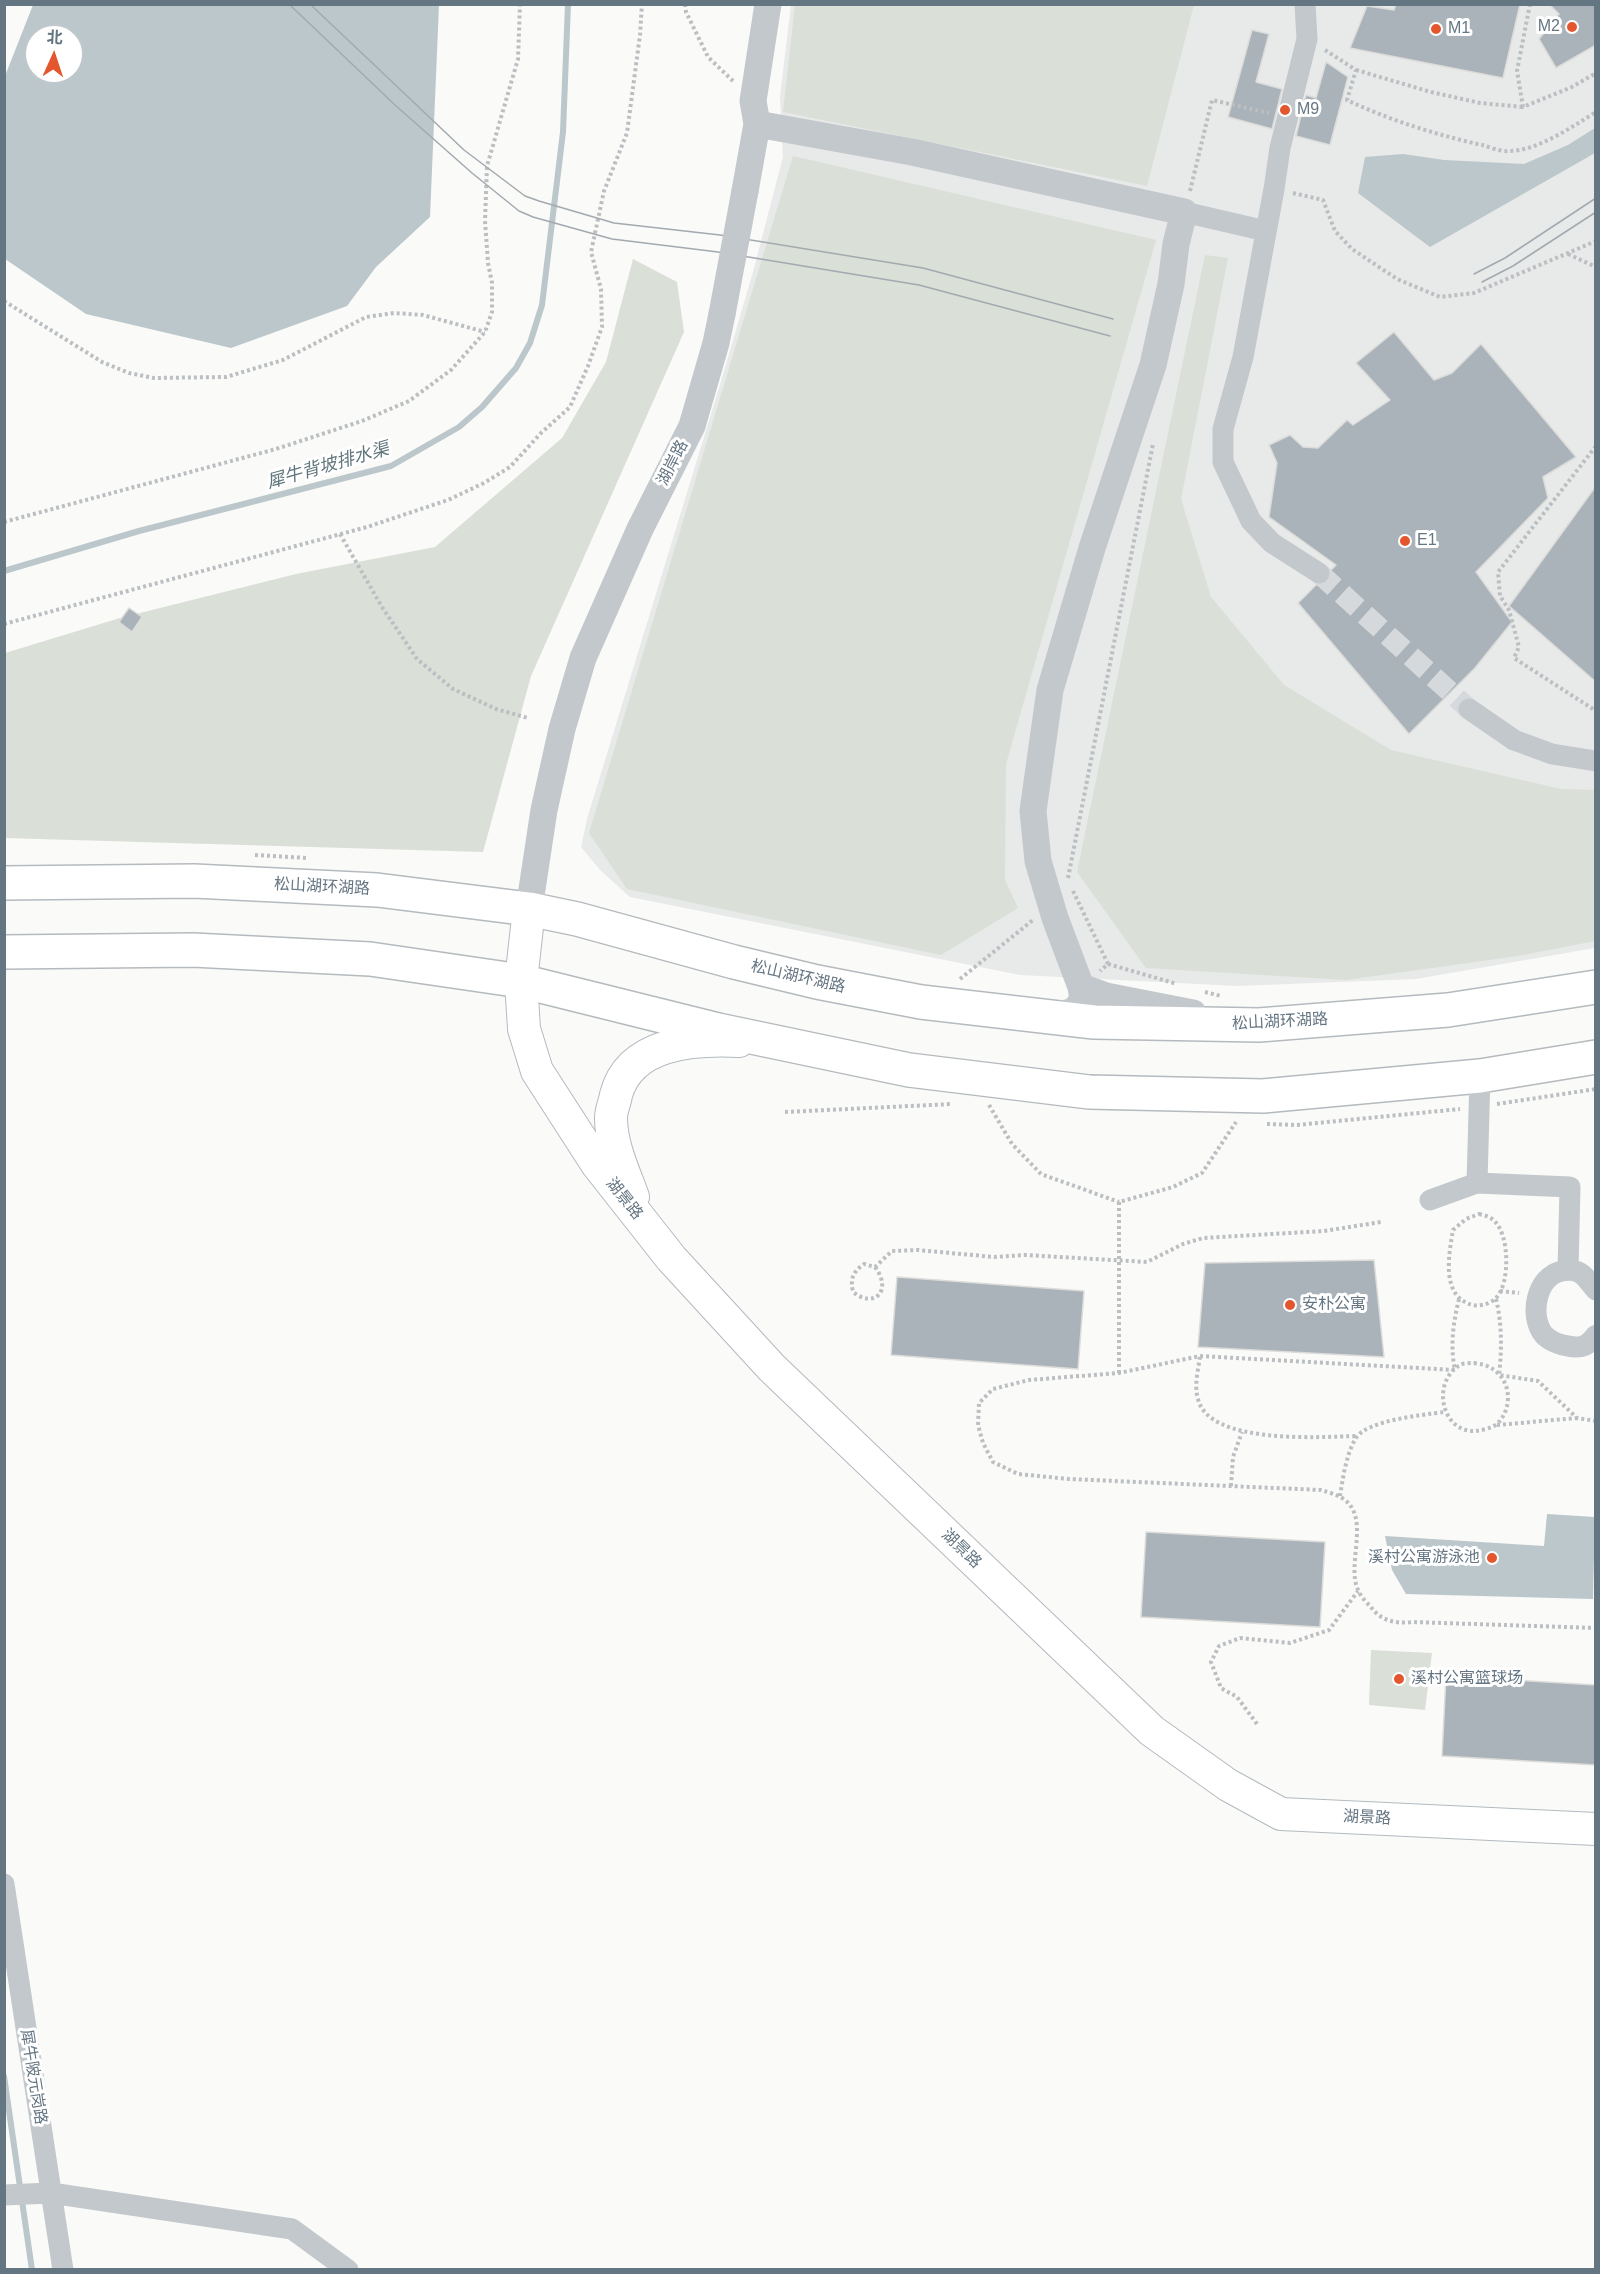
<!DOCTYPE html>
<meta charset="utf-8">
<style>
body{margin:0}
#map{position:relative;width:1600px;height:2274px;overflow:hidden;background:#fafaf8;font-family:Arial,"Noto Sans SC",sans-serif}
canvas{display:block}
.frame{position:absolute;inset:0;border:6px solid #657683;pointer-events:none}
.north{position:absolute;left:24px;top:24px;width:60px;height:60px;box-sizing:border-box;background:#fff;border:2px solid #c1c8cd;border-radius:50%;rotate:3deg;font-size:16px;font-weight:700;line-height:24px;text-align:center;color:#657683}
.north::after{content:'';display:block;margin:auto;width:21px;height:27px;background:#e4572e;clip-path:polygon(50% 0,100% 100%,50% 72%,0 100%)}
</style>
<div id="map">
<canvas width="1600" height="2274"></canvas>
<div class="frame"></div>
<div class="north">北</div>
</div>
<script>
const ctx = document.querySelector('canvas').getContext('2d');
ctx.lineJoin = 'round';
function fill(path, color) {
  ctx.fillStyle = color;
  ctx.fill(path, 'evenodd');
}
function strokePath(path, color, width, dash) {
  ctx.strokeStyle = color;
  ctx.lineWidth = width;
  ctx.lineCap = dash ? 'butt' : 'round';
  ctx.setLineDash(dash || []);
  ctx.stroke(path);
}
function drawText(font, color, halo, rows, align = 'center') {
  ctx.font = font + ' Arial,"Noto Sans SC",sans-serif';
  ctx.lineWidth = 6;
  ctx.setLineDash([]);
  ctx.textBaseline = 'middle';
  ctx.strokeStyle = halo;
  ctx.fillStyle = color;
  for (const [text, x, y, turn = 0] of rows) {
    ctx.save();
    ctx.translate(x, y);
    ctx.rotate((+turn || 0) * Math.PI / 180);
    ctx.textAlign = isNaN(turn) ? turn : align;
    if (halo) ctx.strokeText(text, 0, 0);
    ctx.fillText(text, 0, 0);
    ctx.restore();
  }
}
fill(new Path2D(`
 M791,5h804v943l-179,31 -179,7 -217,-11 -390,-78 -30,-27 -19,-23 6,-28 132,-431 34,-116 30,-115 -3,-61z`), '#e8e9e9');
fill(new Path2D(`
 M795,5v-1l399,1 -47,181 -364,-74z
 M793,156l363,84 -150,524 -1,116 13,28 -77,47 -314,-66 -38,-56z
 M1205,255l23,3 -47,241 30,98 73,88 107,65 170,39 34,1v151l-77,15 -172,24 -200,-12 -69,-96z
 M633,259l44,23 7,50 -153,344 -48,176 -478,-14v-185l115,-35 176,-44 139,-27 127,-109 44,-76z
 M1371,1650l61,3 -7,57 -56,-5z`), '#dadfd7');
fill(new Path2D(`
 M33,5h406l-9,212 -54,50 -29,39 -116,42 -145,-34 -81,-55v-183zM36,36h36v36h-36z
 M1595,128v25l-165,94 -72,-54 7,-36 38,-3 41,6 80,4 44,-19z
 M1547,1514l48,3 -2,82 -187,-5 -14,-24 -7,-34 159,10z`), '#bbc7cb');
strokePath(new Path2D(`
 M4,571l135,-40 252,-65 68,-39 23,-20 34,-39 14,-25 12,-38 21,-173 5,-128
 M4,2076l28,194`), '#bbc7cb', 6);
const building = new Path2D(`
 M1396,4h124l-17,74 -153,-30 17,-42 27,4z
 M1549,4h47v41l-40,23 -17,-29 20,-25z
 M1252,30l17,4 -13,48 26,7 -10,40 -44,-12z
 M1326,62l22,15 -18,68 -34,-9 10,-41 10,3z
 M1394,332l40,48 18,-7 29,-29 95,113 -33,20 5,21 -72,74 36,50 -37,46 -66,66 -111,-131 18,-18h8l5,-5 2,-10 5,-5 -67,-48 8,-54 -8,-18 21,-10 13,12 15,1 29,-28 6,5 37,-25 -34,-37z
 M1596,486v196l-87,-76z
 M129,608l13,9 -10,15 -13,-10z
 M1374,1260l10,97 -186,-10 7,-84z
 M897,1277l187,14 -6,78 -187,-14z
 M1146,1532l179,10 -5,85 -179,-10z
 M1446,1676l150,9v80l-154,-9z`);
fill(building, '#aab3b9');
strokePath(building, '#dcdcda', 1.5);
strokePath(new Path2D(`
 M1319,573l150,136`), '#d5d9db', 21, [21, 10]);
const secondary = new Path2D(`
 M529,909l-8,72 3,48 13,42 60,93 74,94 101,110 380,363 76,54 53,29 315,15
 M633,1197c-9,-25 -22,-52 -22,-79 0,-8 4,-16 5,-23 14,-53 78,-56 123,-54`);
const primary = new Path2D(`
 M4,883l190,-2 183,9 152,19 48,10 157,43 83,20 104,20 173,20 165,3 189,-15 148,-23
 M4,952l189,-2 177,9 151,22 197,49 191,40 180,22 174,4 217,-20 116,-19`);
strokePath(secondary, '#b3babf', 34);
strokePath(primary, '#b5babe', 36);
strokePath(new Path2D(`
 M685,4l1,8 22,45 25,24
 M1530,4l-13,67 6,36 49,-20 24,-14
 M1325,50l31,20 -9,30c42,20 90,35 135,45 8,2 18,7 27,6 28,0 63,-24 87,-39
 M1356,70l75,22 49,11 43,4
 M1190,191l22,-91 57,13
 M1293,193l30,7 12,31 17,18 45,30 43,18 34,-4 122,-52
 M1568,254l28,13
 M4,301l98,61 27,11 25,5 72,-1 57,-17 83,-43 28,-4 29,2 62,17
 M1596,446l-98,126 2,24 9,14 10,37 -5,11 82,53
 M4,522l272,-73 86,-28 47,-20 42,-31 34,-38 7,-20v-29l-4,-20 -3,-42 2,-55 31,-107 2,-55
 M340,534l42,73 35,52 36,30 43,20 32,9
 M4,624l363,-97 81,-27 36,-17 26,-16 31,-34 29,-26 18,-41 14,-39 -1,-38 -10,-37 13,-61 23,-58 13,-98 2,-31
 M255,855l52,3
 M1068,878l85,-434
 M1073,891l35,73 -8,7
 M1108,964l69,20
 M960,979l73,-59
 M1205,992l16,4
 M1497,1104l99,-15
 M989,1105l23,39 29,30 78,28
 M785,1112l167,-8
 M1267,1124l30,1 163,-16
 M1479,1214c3,1 10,2 13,5 18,12 19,66 3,80 -7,6 -18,8 -26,5 -28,-11 -20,-50 -16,-74l13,-11z
 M875,1267c18,24 -1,42 -22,25 -3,-14 0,-20 11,-28l11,3 17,-16 26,-1 76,7 31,-2 122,7 36,-18 20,-6 121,-7 57,-9
 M1500,1291l19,2
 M1459,1299c-6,24 -9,48 -4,71l-255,-14 -81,17 -90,7 -36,9 -14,14 -1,22 5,18 10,19 25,12 51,5 252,11c10,3 22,6 29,15 17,23 -4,63 9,87 3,6 8,11 12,15 10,14 25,17 41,15l184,6
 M1496,1299c6,24 6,51 3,76l39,6 39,37 19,3
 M1200,1357c-2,13 -6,29 -2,42 11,46 122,38 159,37
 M1474,1363c4,1 9,1 13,3 24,10 27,40 11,57 -5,5 -15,7 -22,8 -35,2 -45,-49 -16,-66 3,-2 10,-2 14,-2z
 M1119,1373v-171l54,-15 29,-14 34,-51
 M1497,1425l80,-7
 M1231,1486l2,-29 9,-25
 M1340,1496c3,-18 6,-42 16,-58 11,-18 67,-23 88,-26
 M1257,1724l-20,-27 -16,-9 -10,-26 8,-16 21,-8 50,5 39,-13 29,-39`), '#bbbfc2', 4, [3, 3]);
strokePath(new Path2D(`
 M1305,4l2,35 -27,109 -6,41 -31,168 -20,72v33l28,59 21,22 47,30
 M1184,212l82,19
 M1469,709l45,31 38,14 44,7
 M1480,1076l-3,107 93,4 -2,83
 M1430,1200l47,-17
 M1596,1290c-5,-5 -10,-14 -16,-17 -5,-3 -12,-3 -18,-2 -25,5 -34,44 -18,64 6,6 16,10 24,11 13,3 20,0 28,-11
 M4,1884l59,386
 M4,2195l47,-2 241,36 56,41`), '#c3c8cc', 21);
strokePath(new Path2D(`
 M757,124l155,28 272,60 -8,32 -5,40 -18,81 -61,183 -42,142 -17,121 5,50 17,57 26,69 2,13 -9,11 -23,6
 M745,191l12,-67 -4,-23 15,-97
 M529,909l15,-99 18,-81 21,-71 57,-129 52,-103 24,-83 6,-29
 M1081,987l25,9 87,17`), '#c3c8cc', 27);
strokePath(secondary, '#fff', 32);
strokePath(primary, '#fff', 33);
strokePath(new Path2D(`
 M289,4l106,101 77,68 47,38 14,6 79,22 106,13 201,33 191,51
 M310,4l154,146 61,46 14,5 75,22 106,12 203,33 190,51
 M1474,274l31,-16 91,-60
 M1482,282l31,-16 83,-54`), '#a2aab0', 1.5);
strokePath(new Path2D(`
 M722,314l23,-123`), '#c3c8cc', 27);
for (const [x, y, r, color] of [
 [1572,27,6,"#e4572e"],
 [1436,29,6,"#e4572e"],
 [1285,110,6,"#e4572e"],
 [1405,541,6,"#e4572e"],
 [1290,1305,6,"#e4572e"],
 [1492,1558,6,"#e4572e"],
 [1399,1679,6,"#e4572e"]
]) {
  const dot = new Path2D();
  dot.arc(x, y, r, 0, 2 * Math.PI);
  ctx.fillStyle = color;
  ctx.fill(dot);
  strokePath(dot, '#fff', 2);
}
drawText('16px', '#657683', '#fff', [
 ["M2",1560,27,"right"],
 ["M1",1448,29],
 ["M9",1297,110],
 ["E1",1417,541],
 ["安朴公寓",1302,1305],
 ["溪村公寓游泳池",1480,1558,"right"],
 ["溪村公寓篮球场",1411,1679]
], 'left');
drawText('16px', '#657683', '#fff', [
 ["湖岸路",673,463,-63],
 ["松山湖环湖路",322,887,3],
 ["松山湖环湖路",798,977,13],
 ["松山湖环湖路",1280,1022,-3],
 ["湖景路",624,1199,51],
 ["湖景路",961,1549,44],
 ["湖景路",1367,1818,3],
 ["犀牛陂元岗路",33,2077,81]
]);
drawText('italic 18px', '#60757c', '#fff', [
 ["犀牛背坡排水渠",328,466,-16]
]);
</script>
